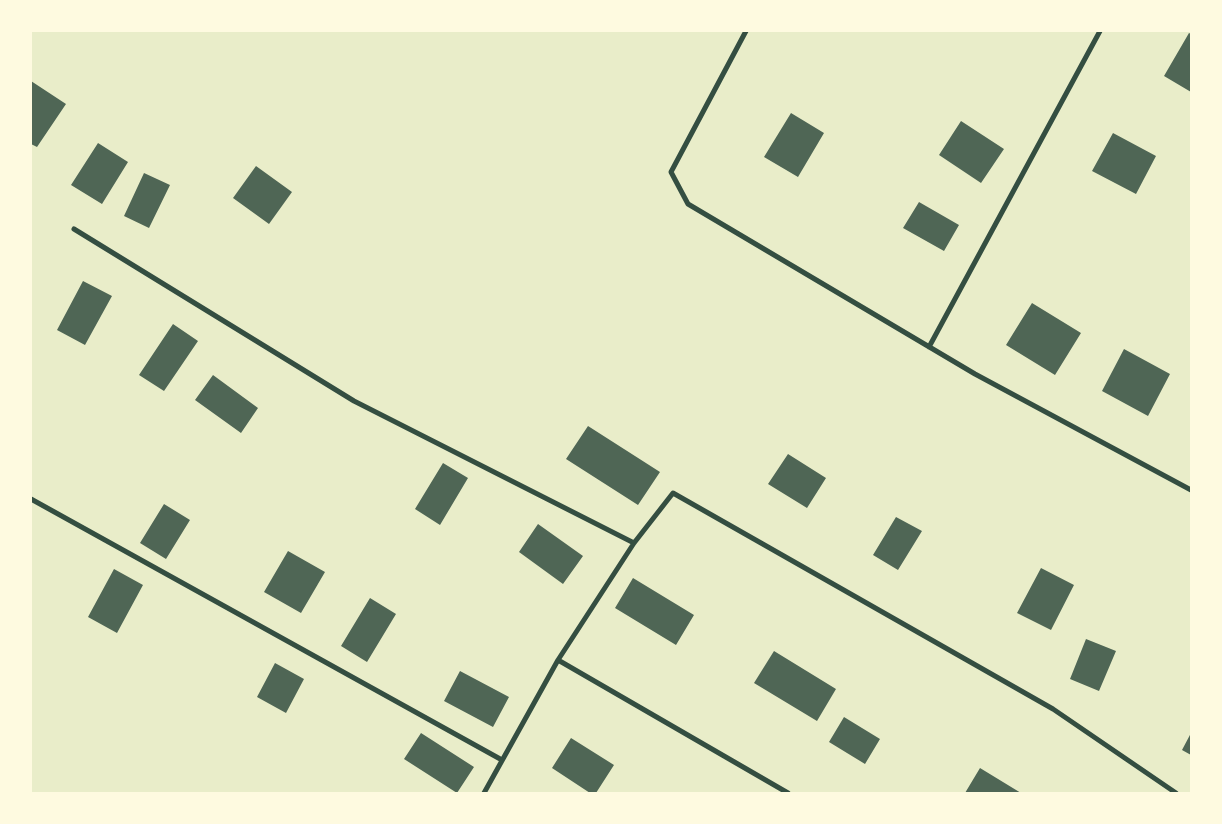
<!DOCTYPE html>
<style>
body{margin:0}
#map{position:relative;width:1222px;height:824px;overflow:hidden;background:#e9edc9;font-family:"Fira Sans Condensed",sans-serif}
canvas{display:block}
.frame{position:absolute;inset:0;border:32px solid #fefae0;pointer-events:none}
</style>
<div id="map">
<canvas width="1222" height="824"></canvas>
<div class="frame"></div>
</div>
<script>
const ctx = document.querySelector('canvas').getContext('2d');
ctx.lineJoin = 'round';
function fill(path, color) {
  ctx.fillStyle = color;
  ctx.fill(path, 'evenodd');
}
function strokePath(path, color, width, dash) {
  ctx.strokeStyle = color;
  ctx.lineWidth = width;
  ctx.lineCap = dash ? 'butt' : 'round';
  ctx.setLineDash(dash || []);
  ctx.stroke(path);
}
fill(new Path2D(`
 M1189,33l2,1v58l-27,-16z
 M31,81l35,23 -29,43 -6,-3z
 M791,113l33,20 -26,44 -34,-20z
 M961,121l43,28 -23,34 -42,-28z
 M1113,133l43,23 -20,38 -44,-23z
 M98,143l30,19 -26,42 -31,-19z
 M256,166l36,26 -23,32 -36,-26z
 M144,173l26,12 -21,43 -25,-12z
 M919,202l40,23 -15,26 -41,-23z
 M83,281l29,15 -27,49 -28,-15z
 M1032,303l49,30 -26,42 -49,-30z
 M173,324l25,17 -34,50 -25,-16z
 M1124,349l46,25 -22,42 -46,-25z
 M213,375l45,33 -17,25 -46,-33z
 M588,426l72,46 -22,33 -72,-46z
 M788,454l38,24 -19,30 -39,-24z
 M443,463l25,15 -28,47 -25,-16z
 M164,504l26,16 -24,39 -26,-16z
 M896,517l26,14 -24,39 -25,-15z
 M538,524l45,32 -20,28 -44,-32z
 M288,551l37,21 -24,41 -37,-21z
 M1041,568l33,17 -23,45 -34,-17z
 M114,569l29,16 -26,48 -29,-16z
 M633,578l61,37 -18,30 -61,-37z
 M370,598l26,16 -29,48 -26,-16z
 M1086,639l30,12 -17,40 -29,-12z
 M774,651l62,38 -19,32 -63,-38z
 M275,663l29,16 -18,34 -29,-16z
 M460,671l49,26 -16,30 -49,-26z
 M844,717l36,22 -15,25 -36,-22z
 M421,733l53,34 -17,26 -53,-34z
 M1191,733v22l-9,-5z
 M571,738l43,27 -18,28h-6l-38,-25z
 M980,768l41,25h-56z`), '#4f6655');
strokePath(new Path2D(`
 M746,31l-75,141 17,32 287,170 216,116
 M74,229l280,172 280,142
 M929,347l171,-316
 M31,499l471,261
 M558,660l230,133
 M484,793l74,-133 76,-117 39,-50 380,216 123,84`), '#344e41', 5);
</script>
